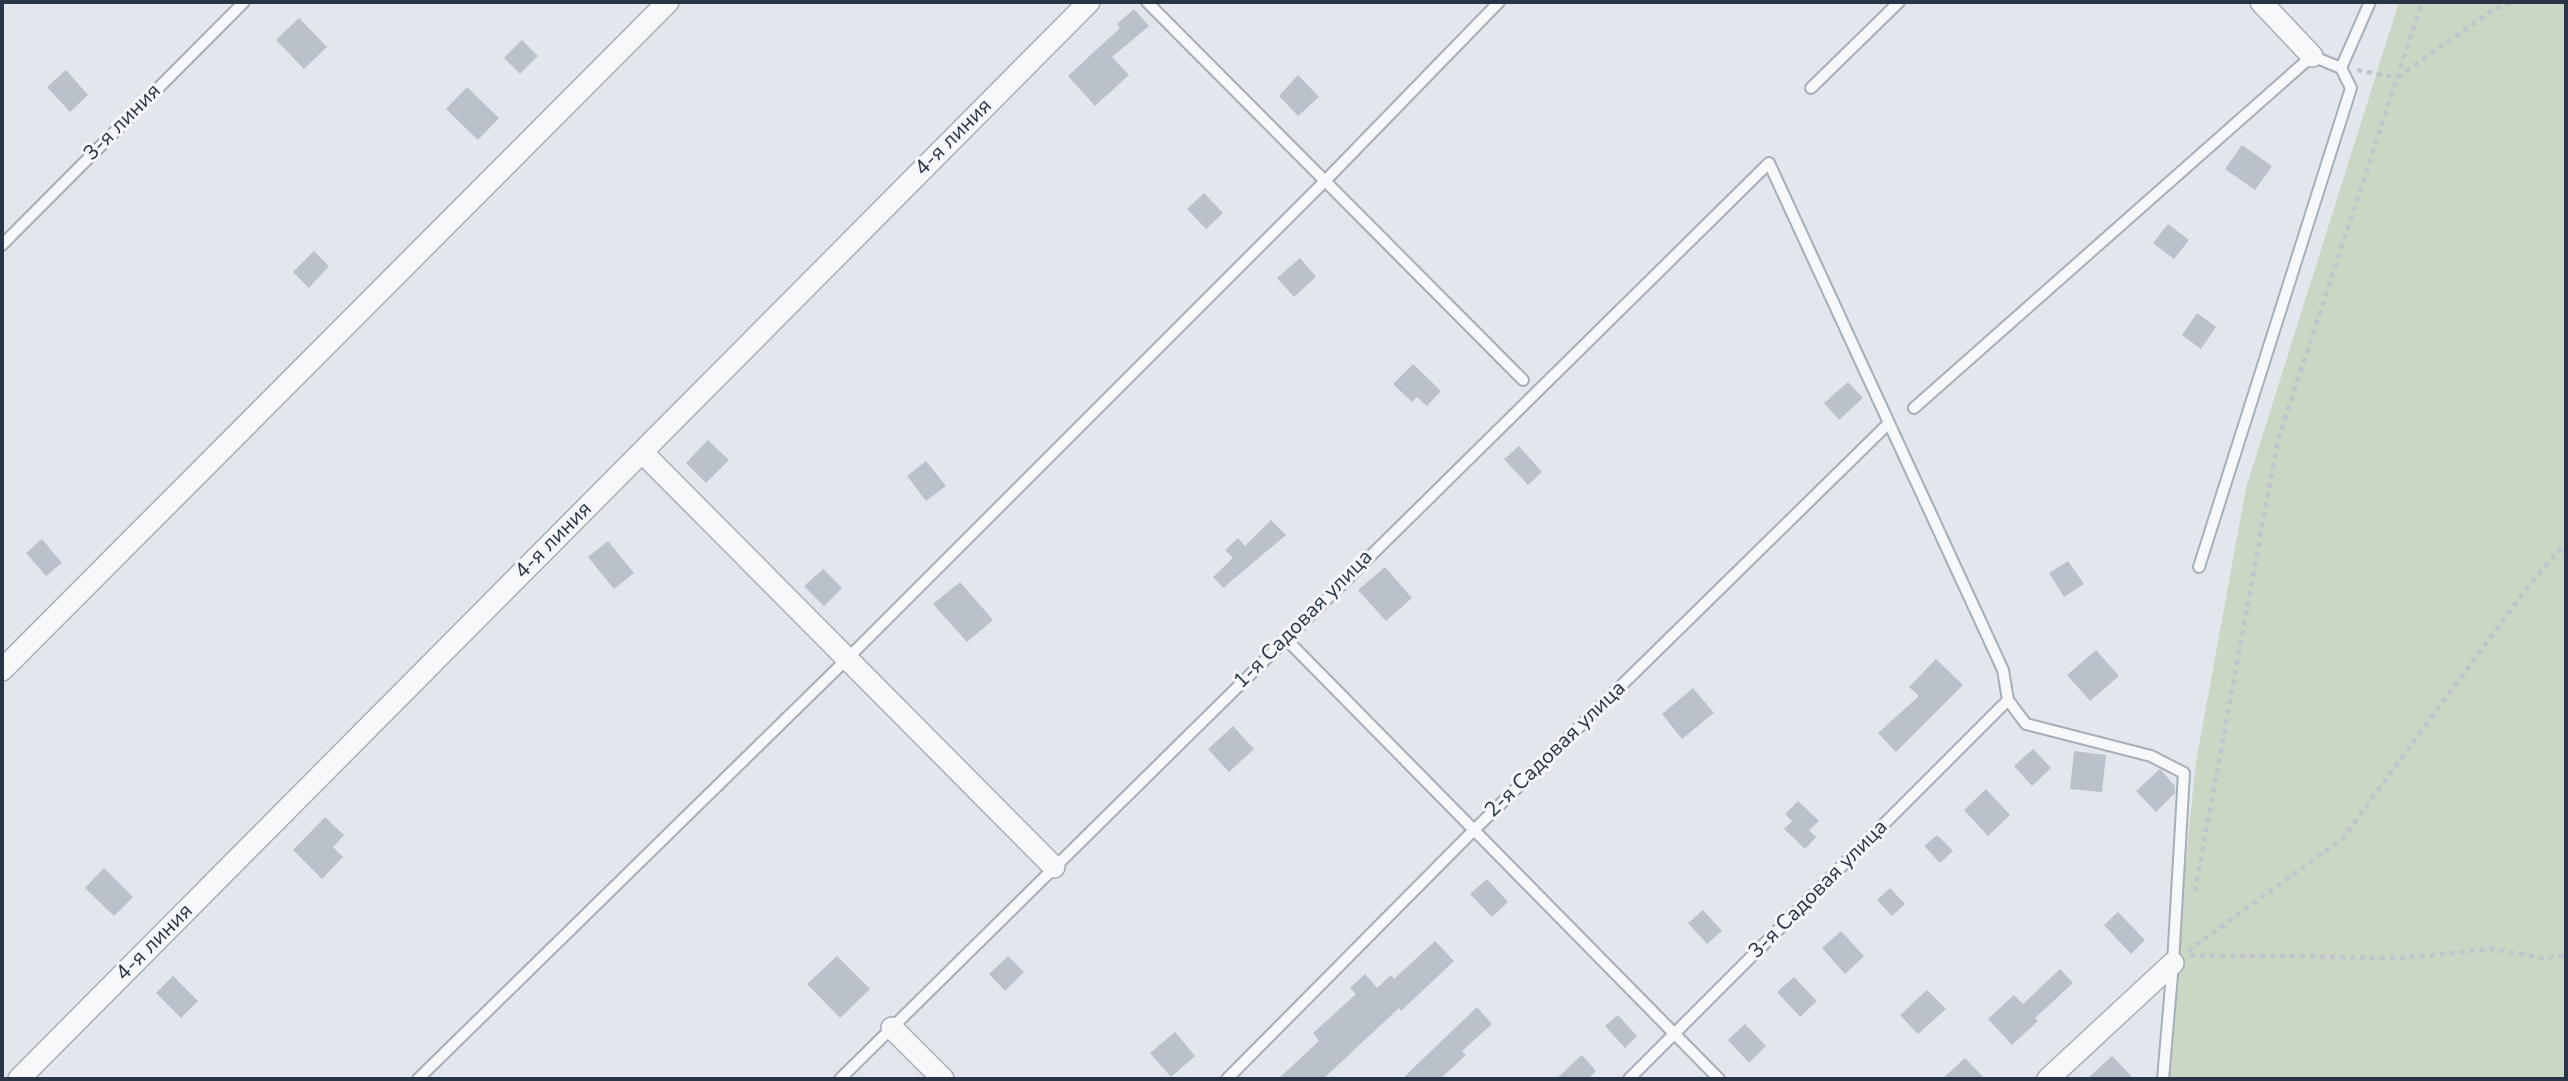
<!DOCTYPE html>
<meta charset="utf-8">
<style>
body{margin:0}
#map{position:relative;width:2568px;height:1081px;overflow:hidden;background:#e3e7ed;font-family:"Nunito Sans",sans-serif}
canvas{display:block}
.frame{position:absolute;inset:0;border:4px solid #293547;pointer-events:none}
</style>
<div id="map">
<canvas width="2568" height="1081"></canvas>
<div class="frame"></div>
</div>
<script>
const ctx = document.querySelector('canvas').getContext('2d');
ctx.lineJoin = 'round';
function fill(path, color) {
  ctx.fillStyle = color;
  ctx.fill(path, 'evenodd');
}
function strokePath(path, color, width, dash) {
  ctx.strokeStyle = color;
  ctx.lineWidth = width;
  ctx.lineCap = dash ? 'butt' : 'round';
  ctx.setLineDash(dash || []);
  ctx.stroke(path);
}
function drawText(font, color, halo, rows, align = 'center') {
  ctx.font = font + ' "Nunito Sans",sans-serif';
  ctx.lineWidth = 6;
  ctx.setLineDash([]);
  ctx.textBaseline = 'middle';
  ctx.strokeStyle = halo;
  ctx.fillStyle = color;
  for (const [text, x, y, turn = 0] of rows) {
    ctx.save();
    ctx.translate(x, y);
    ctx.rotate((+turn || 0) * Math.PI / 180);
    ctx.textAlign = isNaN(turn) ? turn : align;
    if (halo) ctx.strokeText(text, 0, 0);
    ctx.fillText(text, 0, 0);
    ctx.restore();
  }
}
fill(new Path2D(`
 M2399,2h167v1077h-403l33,-317 50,-274z`), '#c9d7c4');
fill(new Path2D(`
 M1134,9l15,17 -37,31 17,18 -34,31 -27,-30 52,-48 -3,-4z
 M299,18l28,29 -23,22 -28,-29z
 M522,40l16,16 -18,18 -16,-16z
 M66,70l22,25 -18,17 -23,-25z
 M1298,75l21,22 -21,19 -19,-20z
 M467,87l32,31 -21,22 -32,-31z
 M2242,145l30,21 -17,24 -30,-21z
 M1204,193l19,20 -17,16 -19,-20z
 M2168,224l21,16 -15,19 -21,-16z
 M314,251l15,15 -20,22 -16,-16z
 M1300,258l16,19 -22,20 -17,-19z
 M2197,313l19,14 -15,22 -19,-14z
 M1413,364l28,27 -14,15 -10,-9 -5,5 -19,-18z
 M1848,382l15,16 -24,22 -15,-17z
 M708,440l21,20 -23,23 -20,-20z
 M1519,446l23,26 -14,13 -24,-26z
 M926,461l20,25 -20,15 -19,-25z
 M1271,520l15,15 -63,53 -10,-11 20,-19 -8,-8 13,-12 7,8z
 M42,539l20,24 -16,13 -20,-23z
 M608,541l26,32 -20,16 -26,-32z
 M2068,561l16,23 -20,13 -15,-24z
 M1385,567l27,31 -26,23 -28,-31z
 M823,569l19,19 -18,18 -20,-20z
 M960,582l33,38 -26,22 -34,-38z
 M2096,650l23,26 -29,25 -23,-26z
 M1936,659l27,26 -67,67 -18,-19 41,-37 -10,-9z
 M1693,688l21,25 -32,26 -20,-25z
 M1233,726l21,23 -25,23 -21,-23z
 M2033,749l18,19 -19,18 -18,-20z
 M2074,751l32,4 -4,37 -32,-3z
 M2160,769l15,17v7l-19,19 -20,-21z
 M1986,789l24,26 -22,21 -24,-26z
 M1798,801l21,20 -10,9 7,7 -11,12 -21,-20 8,-8 -7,-7z
 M325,817l19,18 -11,12 10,10 -21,22 -29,-29z
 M1937,835l16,16 -13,12 -16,-17z
 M104,868l29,29 -19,19 -29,-28z
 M1487,879l21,23 -16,15 -22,-23z
 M1890,888l15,16 -13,12 -15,-16z
 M1703,910l19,21 -15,13 -19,-21z
 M2118,912l27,28 -14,14 -27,-29z
 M1841,931l23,25 -19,18 -23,-26z
 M1435,941l19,20 -53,50 -2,-3 -76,71h-45l41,-38 -6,-8 43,-39 -6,-6 15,-14 12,14 14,-13 3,4z
 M837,956l33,33 -30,29 -33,-34z
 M1008,956l16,16 -19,19 -16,-17z
 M2060,969l13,14 -38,35 3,3 -26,24 -24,-26 26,-24 9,9z
 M173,976l25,25 -17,17 -25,-25z
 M1794,977l23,24 -17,16 -23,-25z
 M1927,990l19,19 -28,25 -18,-19z
 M1477,1007l15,17 -30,27 4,4 -26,24h-38z
 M1618,1015l19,21 -12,12 -20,-22z
 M1745,1024l21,22 -17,17 -21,-23z
 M1175,1032l20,24 -24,21 -21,-24z
 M1582,1055l14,16 -8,8h-32z
 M2112,1056l22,23h-47z
 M1965,1058l20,21h-43z`), '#bac1cb');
const lane = new Path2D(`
 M1147,2l376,378
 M2341,68l29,-66
 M1811,88l88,-86
 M2,245l242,-243
 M1914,408l398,-352 29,12 10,20 -152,479
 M1285,638l434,441
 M418,1079l430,-421 476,-476 175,-180
 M840,1079l929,-916 234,507 5,30 18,24 125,32 33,17 -11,190 -10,116
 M1227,1079l247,-249 414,-406
 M1629,1079l379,-379`);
const street = new Path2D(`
 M2261,2l51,54
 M642,452l412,415
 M2,670l666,-668
 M892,1028l51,51
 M19,1079l1070,-1077
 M2048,1079l125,-116`);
strokePath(lane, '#a7aeb8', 14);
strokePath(street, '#a7aeb8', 24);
strokePath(new Path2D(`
 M2357,70l40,8
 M2398,77l92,-65 21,-10
 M2195,891l83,-451 144,-438
 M2188,951l155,-113 180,-245 43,-51
 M2190,955l211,3 92,-9 48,9 25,-2`), '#c1c5cb', 4.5, [5, 5]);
strokePath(lane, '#f7f8fa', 10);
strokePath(street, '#f7f8fa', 21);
drawText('21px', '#293547', '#f4f6f9', [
 ["3-я линия",123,123,-45],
 ["4-я линия",954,138,-45],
 ["4-я линия",554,541,-45],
 ["1-я Садовая улица",1304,620,-45],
 ["2-я Садовая улица",1556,750,-44],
 ["3-я Садовая улица",1819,890,-45],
 ["4-я линия",155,943,-45]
]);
</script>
